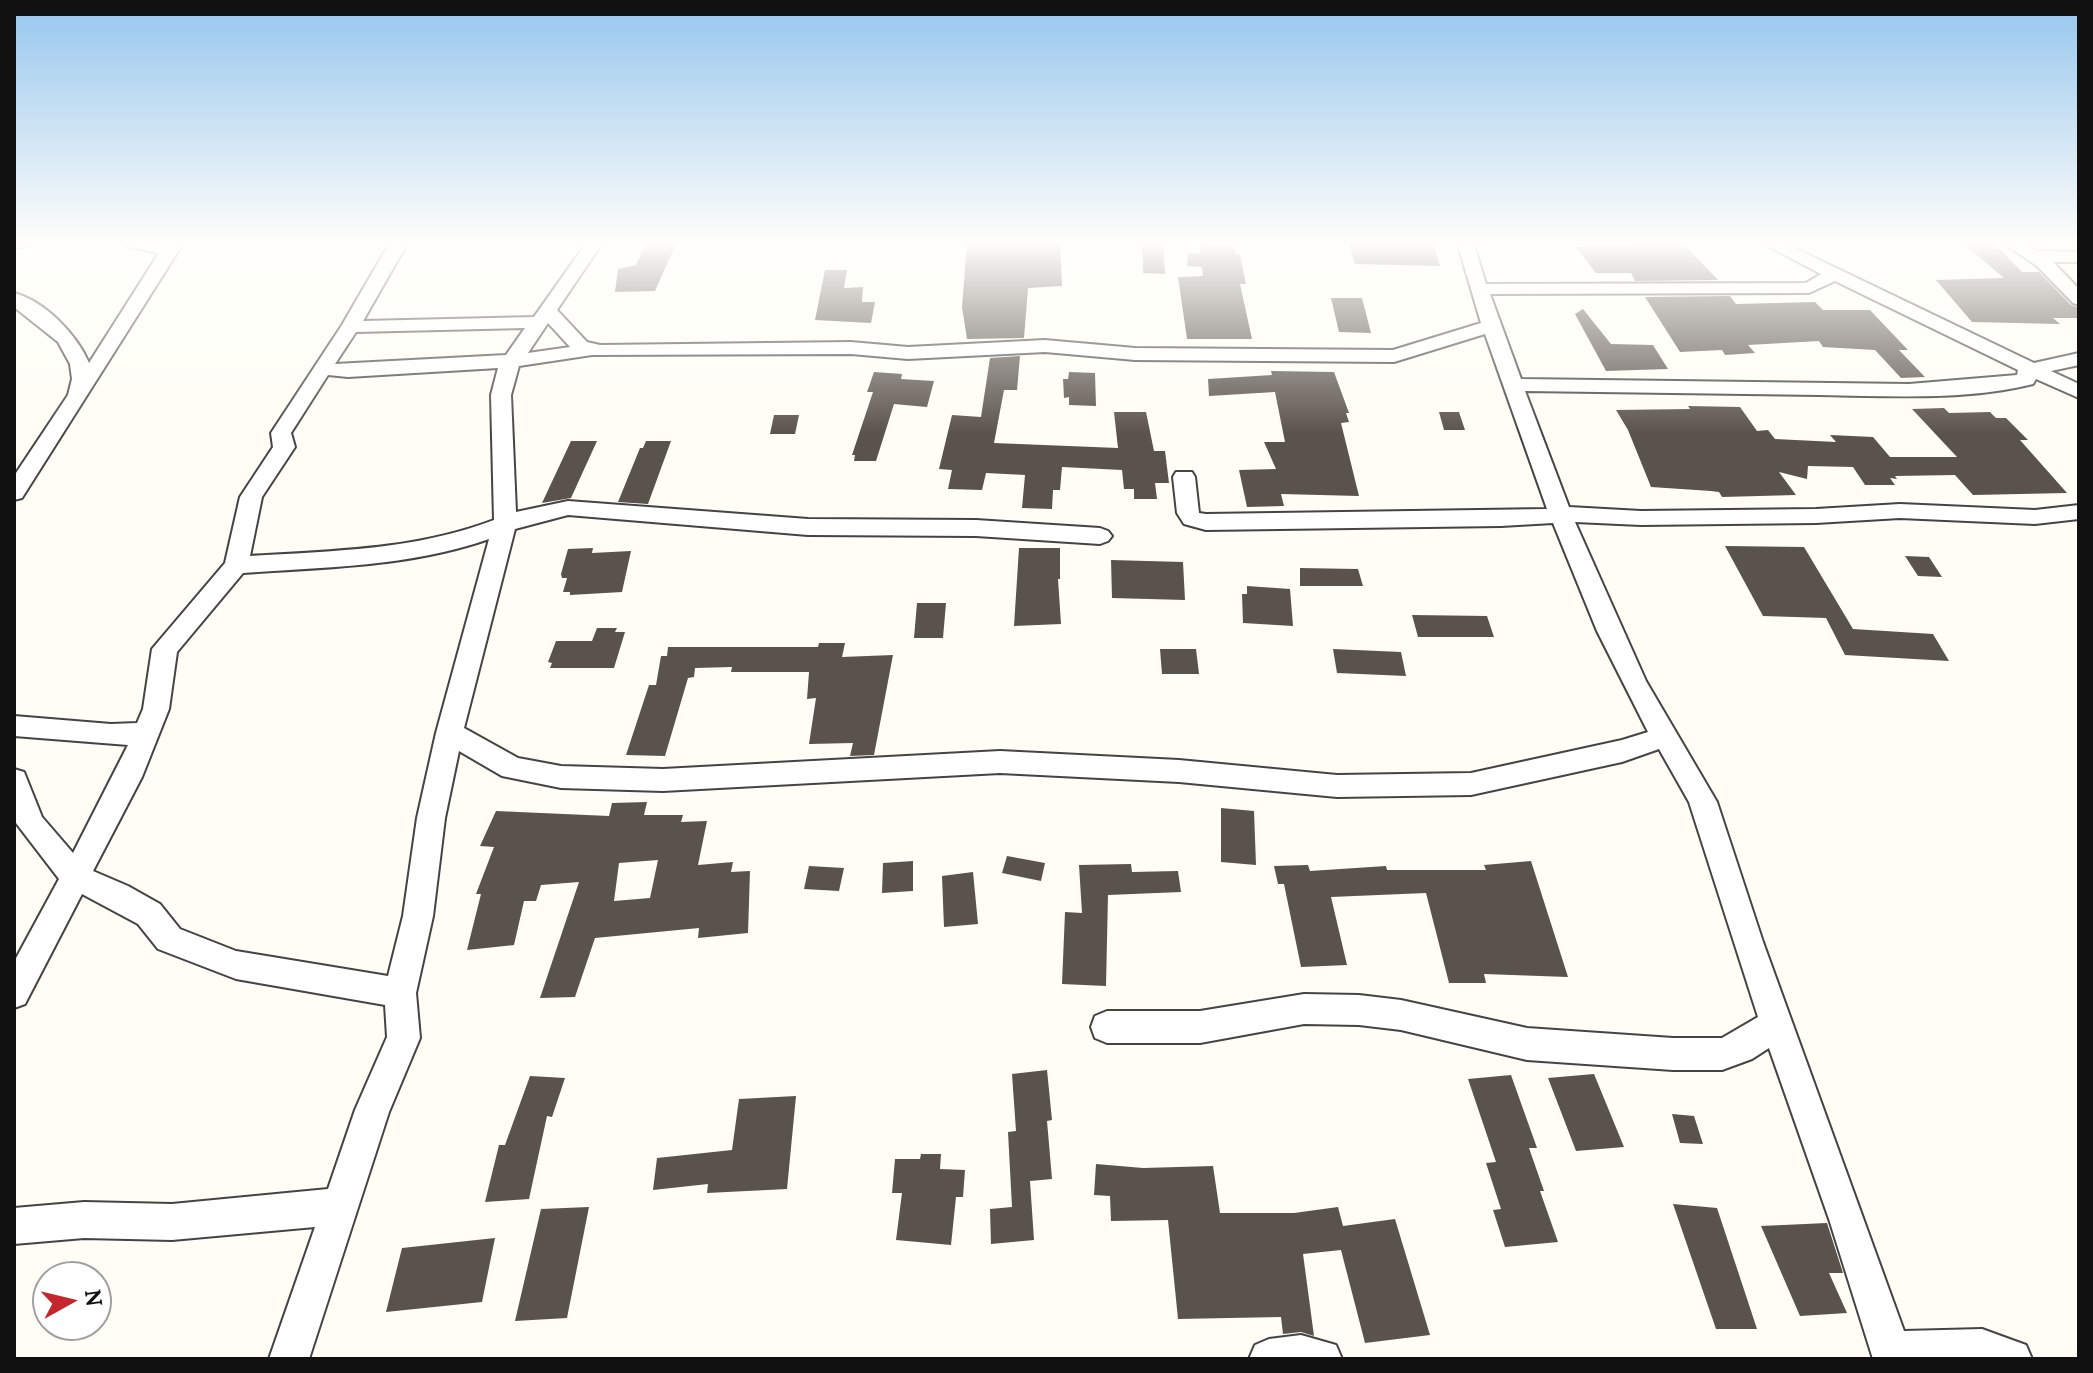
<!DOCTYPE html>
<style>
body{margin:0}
#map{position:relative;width:2093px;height:1373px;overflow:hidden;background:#fffdf5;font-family:Lora,serif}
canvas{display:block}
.frame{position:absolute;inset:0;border:16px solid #111;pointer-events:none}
.north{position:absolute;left:32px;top:1261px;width:80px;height:80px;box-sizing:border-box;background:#fff;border:2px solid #a0a0a0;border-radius:50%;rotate:82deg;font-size:22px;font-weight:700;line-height:32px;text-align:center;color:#111}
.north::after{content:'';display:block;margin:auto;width:28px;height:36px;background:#c4262e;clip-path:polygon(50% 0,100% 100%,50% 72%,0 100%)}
</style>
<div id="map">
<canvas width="2093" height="1373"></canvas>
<div class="frame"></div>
<div class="north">N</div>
</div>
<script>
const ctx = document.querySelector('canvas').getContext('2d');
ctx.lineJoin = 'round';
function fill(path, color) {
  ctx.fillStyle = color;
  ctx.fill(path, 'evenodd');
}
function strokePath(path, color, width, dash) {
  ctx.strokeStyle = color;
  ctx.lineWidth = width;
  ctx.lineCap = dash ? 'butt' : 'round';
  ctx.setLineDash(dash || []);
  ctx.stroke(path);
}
fill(new Path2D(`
 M967,242h93l2,44 -34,2 -4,50 -57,1 -5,-32z
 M1142,242h21l2,32 -22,-1z
 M1348,242h85l7,24 -85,-2z
 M1682,242l36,38 -83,1 -4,-8h-35l-20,-26z
 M1961,242h32l29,30h17l32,33 8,3v10h-26l7,6 -88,-2 -36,-42 68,-2z
 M646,244h30l-21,47 -40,1 3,-23 18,-4z
 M1199,244l35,1 1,9h5l6,30h-6l12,55h-65l-9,-62 25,-1 -1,-9 -15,-1 1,-13 12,1z
 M825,270h22l-3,18 19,-1 -1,15h13l-4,21 -56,-3z
 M1730,296l6,8 79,-2 8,8h47l38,40h-9l26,27 -24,1 -26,-28 -52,-3 -4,-6 -71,4 7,8 -30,2 -3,-5 -42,2 -35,-55z
 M1331,298h31l9,35 -32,-1z
 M1583,309l28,35 42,1 15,24 -62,2 -31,-57z
 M1020,356l-3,34h-13l-10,53 124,5 -4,-36h32l8,39h11l4,32h-14l2,16h-23v-10h-10l-2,-19 -60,-3 -2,23h-7l-1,19 -30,-1 3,-33 -39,-2 -4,17 -34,-1 4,-19 -13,-1 13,-54 29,2 9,-59z
 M1271,371l63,1 15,41h-3l3,9 -8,1 18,73 -78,-2 3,12 -37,1 -8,-37 37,-1 -12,-27h21l-10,-50 -66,4 -1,-17 64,-4z
 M874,372l28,2 -1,5 33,2 -7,26 -33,-3 -18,57h-22l1,-6h-3l21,-63h-6z
 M1069,372l26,1 1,33 -27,-1v-8l-5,1 -1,-19h5z
 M1688,406l52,1 17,24 11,-1 7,9 61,3 -6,-7 43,2 17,20h67l-45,-48 32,-1 5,5 41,-1 6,6h10l22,22h-8l47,53 -94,2 -18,-20 -60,1 2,3 -7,-1 5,7h-30l-12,-18 -45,-1 -1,13 -28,-7 17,23 -74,2 -3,-5 -8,-1 -60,-4 -23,-57 -12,-20 74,-1z
 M1439,412h20l6,18h-21z
 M774,415h25l-4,19h-25z
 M571,441h26l-26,57 -29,5z
 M646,441h25l-23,63 -30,-2 22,-54h3z
 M1725,546l79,1 49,82 80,5 16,27 -104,-6 -19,-37 -63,-2z
 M593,548l-1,5 39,-2 -9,41 -52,3v-3h-7l4,-14h-5l-1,-4 7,-25z
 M1019,548h41v31h-2l3,45 -47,2z
 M1905,556l24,1 13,20 -24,-1z
 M1111,560l72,2 2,38 -73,-2z
 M1300,568l58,1 5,17h-63z
 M1247,586l43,3 3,37 -50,-3 -1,-29h5z
 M917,603h29l-3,35h-29z
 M1412,615l75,1 7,21h-76z
 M597,628h20l-2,4h10l-11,36h-64l2,-5 -4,-1 8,-21h36z
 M819,643h26l-3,14 51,-2 -19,100 -24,1 3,-13 -44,1 7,-46 -9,1 2,-27h-78l1,-5 -37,1 -1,9 -6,1 -23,78 -39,-1 23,-70h7l5,-29h6l1,-9h150z
 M1160,649h36l3,25h-37z
 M1333,649l68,3 5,24 -69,-3z
 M647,802l-3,13h39l-2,7 26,-1 -9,44 35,-3 -2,10 19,-1 -2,62 -50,5 1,-10 -104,10 -20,59 -35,1 39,-116 -38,3 -5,16h-12l-10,44 -47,5 14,-56h-5l18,-47 -14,-1 16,-35 113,5 3,-13zM658,860l-8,38 -36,3 5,-38z
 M1221,808l33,3 2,54 -35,-3z
 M1007,856l38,7 -4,18 -39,-8z
 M913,861v30l-31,2 1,-30z
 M1531,861l37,116 -84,-3 2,9h-37l-23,-90 -95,4 16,68 -46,2 -17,-83h-6l-4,-18 34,-1 2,6 76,-5 1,4h99l-2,-5z
 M1131,864l1,8 46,-1 3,21 -73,3 -2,91 -44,-2 3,-72 17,1 -3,-48z
 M809,866l35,2 -5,23 -35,-2z
 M973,872l5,52 -34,3 -2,-51z
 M1047,1070l5,50 -5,1 5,58 -22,2 4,59 -43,4 -1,-35 22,-2 -4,-75 8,-1 -4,-57z
 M1594,1074l30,73 -48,4 -28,-73z
 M1511,1075l26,73h-8l15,43h-4l18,51 -53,5 -12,-37 8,-1 -15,-46 10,-1 -28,-83z
 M530,1076l35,2 -13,39 -5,-1 -18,83 -44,3 14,-57h6z
 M796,1096l-9,93 -80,4 1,-9 -55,6 4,-32 75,-8 7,-51z
 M1672,1114l22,2 9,28 -23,-1z
 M921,1154h20l-1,15 25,1 -2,27h-7l-5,48 -55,-5 6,-47h-10l3,-34h25z
 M1096,1164l47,4 70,-2 7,47h74l44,-6 5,19 52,-7 35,116 -65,8 -24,-93 -38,4 11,82 -13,-4 -18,2 -2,-17 -103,2 -10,-99 -57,1 -1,-25 -16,-1z
 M1673,1204l44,4 40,121h-41z
 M589,1207l-22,111 -52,3 26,-112z
 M1827,1223l16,50h-14l18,40 -47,3 -39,-90z
 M495,1238l-13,64 -96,10 16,-64z`), '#5a524d');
const minor = new Path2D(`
 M14,242h18l-3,4 -15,2z
 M124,242l41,2 2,-2h17l-162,256 -8,2v-24l54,-81 4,-16 -2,-15 -12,-22 -44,-35v-14c31,8 63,42 75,70l70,-110 -33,-7z
 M388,242l19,2 -44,77 171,-4 53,-75h16l-46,68 30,32 13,3 251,-3 57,5 137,-7 90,8 258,2 88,-27 -24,-81h16l13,42 320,-1 15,-9 -61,-32h22l252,121 45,-10v12l-28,6 28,13v14l-43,-19 -3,5c-68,17 -144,12 -214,11 -98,-1 -196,-3 -294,-4l44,116 72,4 175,-2 84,-5 135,6 44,-5v14l-44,5 -135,-6 -84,5 -175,2 -66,-3 71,159 71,121 46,140 141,389 78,-2 44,16 6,14h-159l-44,-140 -60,-171 -17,11 -30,11h-49l-146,-10 -126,-30 -42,-5 -55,-1 -104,19h-93l-12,-5 -4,-11 4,-11 12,-5h93l104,-17 55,1 42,5 126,28 146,10h49l36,-21 -69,-215 -30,-53 -37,13 -151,33 -134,2 -158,-15 -179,-9 -337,18 -102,-3 -59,-12 -43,-25 -14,67 -12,98 -17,77 4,45 -31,74 -80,247h-40l46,-132 -143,13 -88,-2 -70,6v-36l70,-6 88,2 156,-15 27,-79 32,-73 -2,-32 -149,-26 -78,-30 -20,-25 -56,-30 -57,110 -11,4v-46l45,-83 -43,-56 -2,-54 10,3 18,45 31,36 55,-108 -114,-9v-20l97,8 26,-1 6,-14 9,-60 73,-86 15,-66 33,-50 -2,-14 71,-108 47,-81zM1835,281l183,89 -1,5 -108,9 -388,-5 -31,-85 319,-1zM548,323l22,24 -42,6zM525,328l-19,27 -171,9 21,-32zM1485,334l62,175 -341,5 -7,-1 -4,-36 -3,-5h-16l-3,5 4,36 7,11 22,6 295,-4 52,-3 44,108 51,101 -26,8 -151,33 -134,2 -158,-15 -179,-9 -337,18 -102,-3 -43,-8 -54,-30 51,-199 53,-14 240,20 168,1 124,8 8,-3 4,-5 -4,-5 -8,-3 -124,-8 -168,-1 -240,-18 -52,11 -5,-117 8,-29 73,-11 259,-1 57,5 137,-7 90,8 259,2zM498,368l-7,27 3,125c-79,30 -161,31 -244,36l12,-59 33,-50 -4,-14 37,-58 20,2zM489,539l-53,194 -19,85 -14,98 -15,60 -152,-25 -56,-22 -20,-25 -32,-18 -35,-15 49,-94 27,-68 8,-57 66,-79c82,-6 166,-6 246,-34z
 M2002,242h20l15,9 42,1v10h-26l26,27v16l-6,-2 -36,-37z
 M1301,1335l35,10 6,14h-93l6,-14 14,-6z`);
strokePath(minor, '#444', 4);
fill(minor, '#fff');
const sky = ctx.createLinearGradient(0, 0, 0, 434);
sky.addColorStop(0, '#95c6ee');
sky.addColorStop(0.56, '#fffefa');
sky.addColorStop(1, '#fffefa00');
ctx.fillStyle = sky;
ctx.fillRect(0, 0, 2093, 434);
</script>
